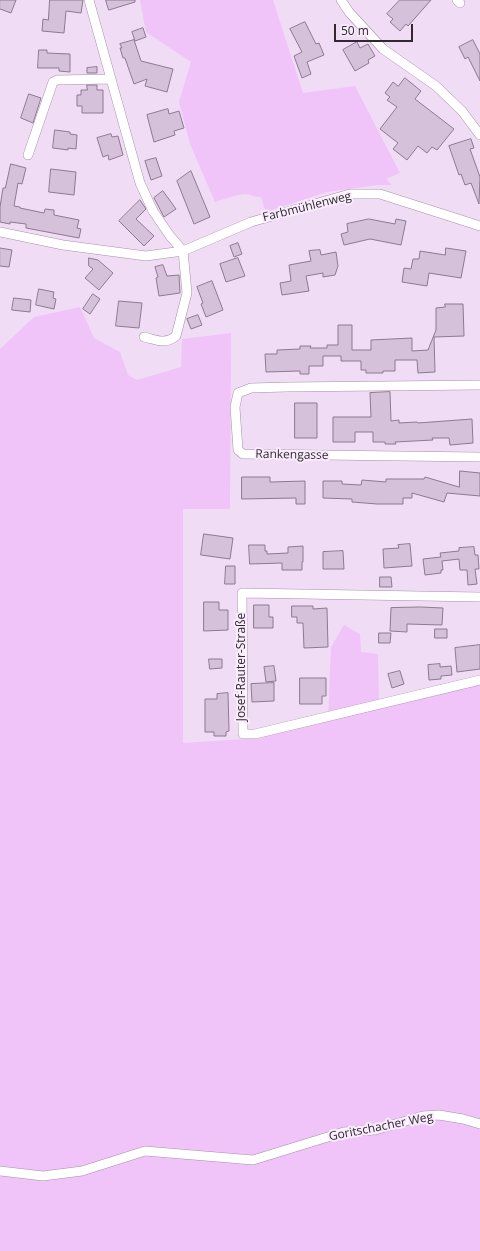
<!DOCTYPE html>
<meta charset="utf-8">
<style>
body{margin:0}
#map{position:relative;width:480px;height:1251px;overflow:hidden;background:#f1dcf6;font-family:"Open Sans",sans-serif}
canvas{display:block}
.scale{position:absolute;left:334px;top:24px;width:79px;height:18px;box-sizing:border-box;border:2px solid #312832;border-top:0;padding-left:5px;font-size:12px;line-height:14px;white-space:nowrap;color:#312832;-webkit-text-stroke:3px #f9ecfc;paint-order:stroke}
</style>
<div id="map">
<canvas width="480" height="1251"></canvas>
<div class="scale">50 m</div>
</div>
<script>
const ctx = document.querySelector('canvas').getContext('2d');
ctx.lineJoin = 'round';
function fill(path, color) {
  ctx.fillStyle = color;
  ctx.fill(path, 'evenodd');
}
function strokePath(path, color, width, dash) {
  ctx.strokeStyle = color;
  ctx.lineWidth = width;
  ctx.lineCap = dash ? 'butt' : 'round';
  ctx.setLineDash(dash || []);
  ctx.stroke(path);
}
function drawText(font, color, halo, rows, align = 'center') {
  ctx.font = font + ' "Open Sans",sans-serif';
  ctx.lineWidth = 4;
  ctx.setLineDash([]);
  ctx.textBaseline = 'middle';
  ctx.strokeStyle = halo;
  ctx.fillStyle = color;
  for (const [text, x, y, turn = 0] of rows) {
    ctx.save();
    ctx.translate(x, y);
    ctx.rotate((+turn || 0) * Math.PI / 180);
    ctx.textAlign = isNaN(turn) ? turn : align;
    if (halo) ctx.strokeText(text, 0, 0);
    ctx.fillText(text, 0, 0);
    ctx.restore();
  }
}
fill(new Path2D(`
 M140,0h133l30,93 52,-7 45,87 -14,6 6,6h-14l-51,7 -61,20 -5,-15c-6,1 -10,-3 -16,-3 -10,1 -21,5 -30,8l-25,-58 -11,-42 12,-40 -45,-30z
 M80,307l14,31 26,14 8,23 9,5 44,-13 1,-28 49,-6 -1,176h-47v234l75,-5 70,-18 3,-73 13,-22 16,9 1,18 17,2 1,53 101,-24v568h-480v-902l34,-32z`), '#f0c3f9');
const building = new Path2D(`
 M0,0h16l-5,13 -11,-4z
 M50,0h33l-2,13 -15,-2 -2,22 -22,-2 1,-12 5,1z
 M106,0h29v2l-26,8z
 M400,0h31l-23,26 -2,-2 -6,7 -10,-9 3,-3 -6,-5z
 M305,22l11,22 3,-1 5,12 -17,7 4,12 -9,4 -8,-22 8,-4 -12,-23z
 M143,28l3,9 -11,4 -3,-9z
 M134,40l7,21 32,8 -6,23 -22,-6 2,-7 -13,5 -8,-23 -1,-3h-2l-3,-10h2l-2,-4z
 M473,40l7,14v27l-12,-24 -3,2 -6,-12z
 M357,42l3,6 8,-4 7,12 -7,4 1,3 -14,8 -12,-21z
 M39,50h8v3l23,1v18l-11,-1v-3h-21z
 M97,67v6h-10v-5z
 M405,78l16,13 -6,8 39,30 -17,21 -5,-3 -5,6 -9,-7 -11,14 -14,-11 5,-6 -18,-14 17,-22 -10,-7 3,-3 -5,-4 8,-11 5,4z
 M87,85h10v5h6v23h-21v-7h-5v-11h4v-5h6z
 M29,94l12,4 -8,25 -12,-5z
 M168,109l1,5 10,-3 5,17 -10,3 1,4 -21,7 -7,-27z
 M55,130l15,2v2l7,1 -1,14 -8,-1v2l-15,-2z
 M111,134l1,3 6,-1 5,19 -14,5 -1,-5 -5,2 -6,-19z
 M471,139l3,9 -4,1 10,28 -1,27 -8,-21 -6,2 -4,-11 -2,1 -10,-29z
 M156,158l6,18 -11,4 -6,-19z
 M11,164l15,4 -4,16 -4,-1 -4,23 6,1v1l24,5 1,-4 9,1v5l25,5 -2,8 4,1 -2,9 -53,-10v-4l-16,-2v2l-10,-2v-15l3,-19h2z
 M51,169l25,3 -2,23 -25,-3z
 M191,171l19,46 -16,7 -17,-43z
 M163,191l13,18 -12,8 -10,-19z
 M140,200l6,9 -10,10 18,17 -10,10 -25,-25z
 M369,219l26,5 1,-5 10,2 -5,24 -31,-6 -26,6 -3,-11 7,-2 -1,-8z
 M238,243l4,11 -8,3 -4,-11z
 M0,248l12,2 -3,17 -9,-1z
 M446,248l20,3 -5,27 -32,-5 -2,13 -25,-4 2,-14 7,1 2,-10h6l1,-8 25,4z
 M320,250l1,5 15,-3 2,14 -3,9 -12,2v-4l-17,3 3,15 -27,4 -2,-12 11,-2 -2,-16 22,-4 -2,-10z
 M89,258l9,2 15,13 -14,17 -14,-12 8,-9 -4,-3z
 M238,258l7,18 -19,6 -6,-18z
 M163,265l4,11 12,-1 1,18 -21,3 -3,-18 2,-1 -3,-10z
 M212,281l11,29 -17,7 -5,-13 2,-1 -6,-16z
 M39,289l15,3 -1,6 3,1 -2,10 -18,-4z
 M93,294l7,5 -10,15 -7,-5z
 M14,298l17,2 -1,12 -18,-2z
 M119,301l23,2 -3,25 -23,-2z
 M445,304h18l1,32 -30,1 1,35 -17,1 -1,-13h-22v11h-12v2h-17v-3h-5v-9h-20v-5h-18v10h-14v8h-9v-3l-34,1 -1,-18h12v-4l23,-1v-3h11l-1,2h17v-3h11v-20h14v25h19v-10l41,-2v13l16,-1 8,-20v-22l9,-1z
 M198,315l4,10 -11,4 -4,-10z
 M390,392l1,29 8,-1v3l18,-1 1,1 54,-4 1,24 -23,2 -1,-7h-17l1,2 -38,2 1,2h-11v-2h-12v-10h-18v10h-22v-25h38l-1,-24z
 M295,403h22v35h-22z
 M460,471l20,2v23l-33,-3 -3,9 -32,-9v5h-9v6h-26l-25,-2v-3l-29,-1v-17h19v3l19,1 1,-5 24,2v-3h38l1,-2 34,10z
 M242,477h28v5l35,-1v23h-9v-6l-54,1z
 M204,534l29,4 -3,21 -29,-4z
 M410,544l2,22 -28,2 -1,-19 16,-1 -1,-3z
 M249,545h16v6h2v3l21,-1v-6l15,-1v16h-1v8h-20v-7l-32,1z
 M474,547l1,8h3l1,14h-4l2,15 -9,1 -1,-15h-7l-1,-11 -17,2 1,9h-2v3l-16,2 -2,-16 18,-2 -1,-4 19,-2v-3z
 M343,551l1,18h-21v-17z
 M226,566h9v18h-10z
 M380,577h11l1,10h-12z
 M204,602h15v8h9v20l-24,1z
 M254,605h15v12h4v11h-19z
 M292,606h21v3l14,-1 1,39 -24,1 -1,-25h-6v-6h-5z
 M421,607l22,1 -1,17 -35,-1v8l-17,-1 1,-23z
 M435,629h12v9h-12z
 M379,633h12l-1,10h-11z
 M480,645v24l-23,3 -2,-24z
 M209,659h13v9l-12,1z
 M440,664v3l11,-1 1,9 -11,1v3l-12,1 -1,-15z
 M274,666l2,15 -10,1 -2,-15z
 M400,671l4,13 -12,4 -4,-14z
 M300,678h26v18h-4v8h-22z
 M274,683v18l-22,1 -1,-18z
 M228,693l1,38 -3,1v4h-12v-4h-9v-33h12v-5z`);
fill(building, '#d6c1da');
strokePath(building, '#8d7991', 1);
const street = new Path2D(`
 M89,0l51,183 13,28 17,25 13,15 4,42 -11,43c-11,9 -19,4 -32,1
 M341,0l8,12 34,37 53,37 26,25 18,24
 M457,0l3,3
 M28,155l25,-73 4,-2 54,-1
 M0,232l63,13 83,11 37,-5 68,-29 99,-28h30l100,32
 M480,385l-193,2 -36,1 -13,5 -3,14 3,43 5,4 237,3
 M480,597l-238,-4 1,141h12l225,-54
 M0,1171l43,5 39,-5 63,-20 108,9 91,-28 31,-2 48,-14 16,-1 24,4 17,5`);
strokePath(street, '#a490a8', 10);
strokePath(street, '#fff', 9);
drawText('12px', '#312832', '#f9ecfc', [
 ["Farbmühlenweg",307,207,-14],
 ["Rankengasse",292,455,1],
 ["Josef-Rauter-Straße",242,667,-90],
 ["Goritschacher Weg",381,1127,-11]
]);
</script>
